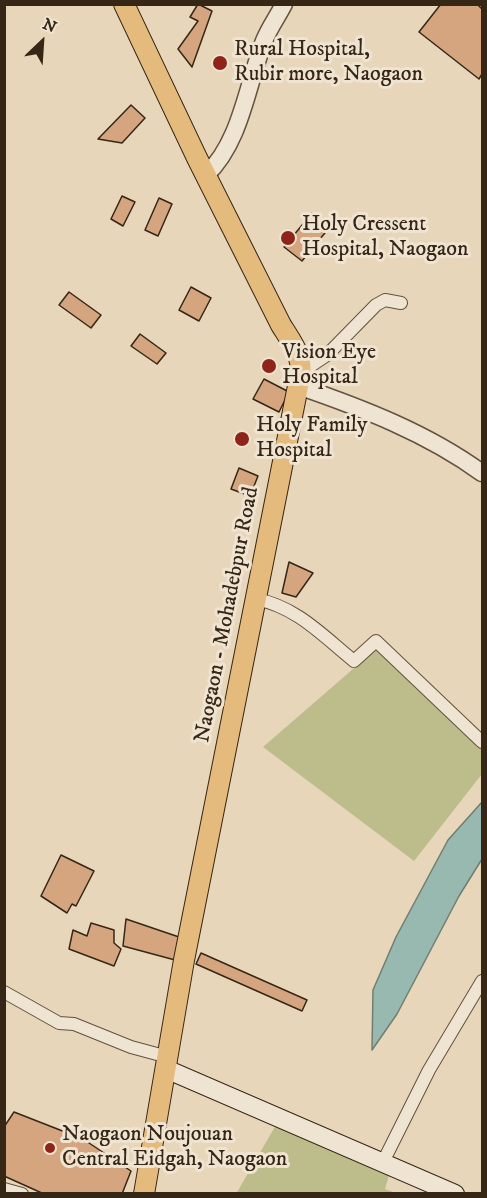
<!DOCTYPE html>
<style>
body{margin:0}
#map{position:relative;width:487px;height:1198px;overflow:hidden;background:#e7d6ba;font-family:"IM FELL DW Pica",serif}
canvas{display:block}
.frame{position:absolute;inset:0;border:6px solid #362615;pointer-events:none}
.north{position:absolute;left:12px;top:12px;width:60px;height:60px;-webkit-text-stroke:4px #efe4d2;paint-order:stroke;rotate:25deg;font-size:16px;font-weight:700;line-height:24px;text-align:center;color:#362615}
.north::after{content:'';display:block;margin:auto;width:21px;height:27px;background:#362615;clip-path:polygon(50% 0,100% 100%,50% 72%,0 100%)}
</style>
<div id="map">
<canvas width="487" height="1198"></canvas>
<div class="frame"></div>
<div class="north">N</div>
</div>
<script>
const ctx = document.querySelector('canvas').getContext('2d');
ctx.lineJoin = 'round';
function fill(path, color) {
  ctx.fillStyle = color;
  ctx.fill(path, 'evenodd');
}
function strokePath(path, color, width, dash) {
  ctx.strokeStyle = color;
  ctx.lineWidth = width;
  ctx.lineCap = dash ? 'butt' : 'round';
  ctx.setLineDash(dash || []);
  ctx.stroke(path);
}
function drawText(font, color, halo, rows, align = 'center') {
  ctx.font = font + ' "IM FELL DW Pica",serif';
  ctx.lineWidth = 6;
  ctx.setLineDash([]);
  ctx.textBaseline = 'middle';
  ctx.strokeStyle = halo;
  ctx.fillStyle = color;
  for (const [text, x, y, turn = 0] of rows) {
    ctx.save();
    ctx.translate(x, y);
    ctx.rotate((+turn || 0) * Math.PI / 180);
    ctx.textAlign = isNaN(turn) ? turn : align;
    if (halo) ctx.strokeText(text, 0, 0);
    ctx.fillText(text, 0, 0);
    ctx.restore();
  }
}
fill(new Path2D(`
 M376,649l106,99v26l-68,87 -151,-114z
 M276,1125l113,50 -4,14 11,4 -160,1z`), '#bdbc8b');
const water = new Path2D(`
 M482,802v57l-23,37 -62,118 -25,36 1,-60 23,-53 52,-97z`);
fill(water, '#97b9af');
strokePath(water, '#707e71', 1.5);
const building = new Path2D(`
 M198,4l14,7 -20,56 -14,-18 20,-28 -8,-4z
 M441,4h36l5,5v65l-3,5 -60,-47z
 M131,105l14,13 -23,25 -24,-4z
 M122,196l13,6 -12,24 -12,-7z
 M159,198l13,6 -14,32 -13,-6z
 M312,213l17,15 -27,33 -18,-14z
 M191,287l20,11 -12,23 -20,-11z
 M69,292l32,23 -10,13 -32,-23z
 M140,334l26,19 -9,11 -26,-18z
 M264,379l25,13 -10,20 -26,-13z
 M239,468l19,8 -8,20 -19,-7z
 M289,562l24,11 -17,24 -14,-4z
 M61,855l33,16 -18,35 -4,-2 -5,9 -26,-17z
 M126,919l53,18 -4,23 -52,-14z
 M91,923l23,7v13l7,6 -7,17 -45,-17 4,-19 14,6z
 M201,953l106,47 -5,11 -106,-47z
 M14,1112l69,27 48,32 -9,23h-78l-40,-18v-49z`);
fill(building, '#d5a580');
strokePath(building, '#362615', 1.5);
const minor = new Path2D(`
 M303,371l24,-16 49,-50 9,-5 16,3
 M256,599c41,8 67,37 98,62l22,-20 106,101
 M4,992l55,31 15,1 57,23 37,10
 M383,1162l46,-92 53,-89
 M4,1189l18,5`);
const tertiary = new Path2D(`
 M206,175c35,-33 41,-90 58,-134 5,-13 14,-25 20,-37
 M298,386c64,22 129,47 184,87`);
const secondary = new Path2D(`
 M166,1069l289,125`);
const primary = new Path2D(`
 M124,4l73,154 84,167c14,22 25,35 17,61l-114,574 -40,234`);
strokePath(minor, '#62523e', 14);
strokePath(tertiary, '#62523e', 19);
strokePath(secondary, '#362615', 20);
strokePath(primary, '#362615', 22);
strokePath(minor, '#efe4d2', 12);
strokePath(tertiary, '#efe4d2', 16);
strokePath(secondary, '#efe4d2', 18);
strokePath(primary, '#e4bb7d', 20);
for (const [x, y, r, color] of [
 [220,63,8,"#8f2418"],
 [288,238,8,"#8f2418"],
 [269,366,8,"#8f2418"],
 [242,439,8,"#8f2418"],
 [50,1148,6,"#8f2418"]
]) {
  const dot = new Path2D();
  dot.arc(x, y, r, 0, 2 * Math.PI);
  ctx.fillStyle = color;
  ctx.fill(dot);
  strokePath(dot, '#efe4d2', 2);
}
drawText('22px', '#362615', '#efe4d2', [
 ["Rural Hospital,",234,50],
 ["Rubir more, Naogaon",234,75],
 ["Holy Cressent",302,225],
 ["Hospital, Naogaon",302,250],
 ["Vision Eye",282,353],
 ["Hospital",282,378],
 ["Holy Family",256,426],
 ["Hospital",256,451],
 ["Naogaon Noujouan",62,1135],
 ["Central Eidgah, Naogaon",62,1160]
], 'left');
drawText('22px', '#362615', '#efe4d2', [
 ["Naogaon - Mohadebpur Road",228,615,-79]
]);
</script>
